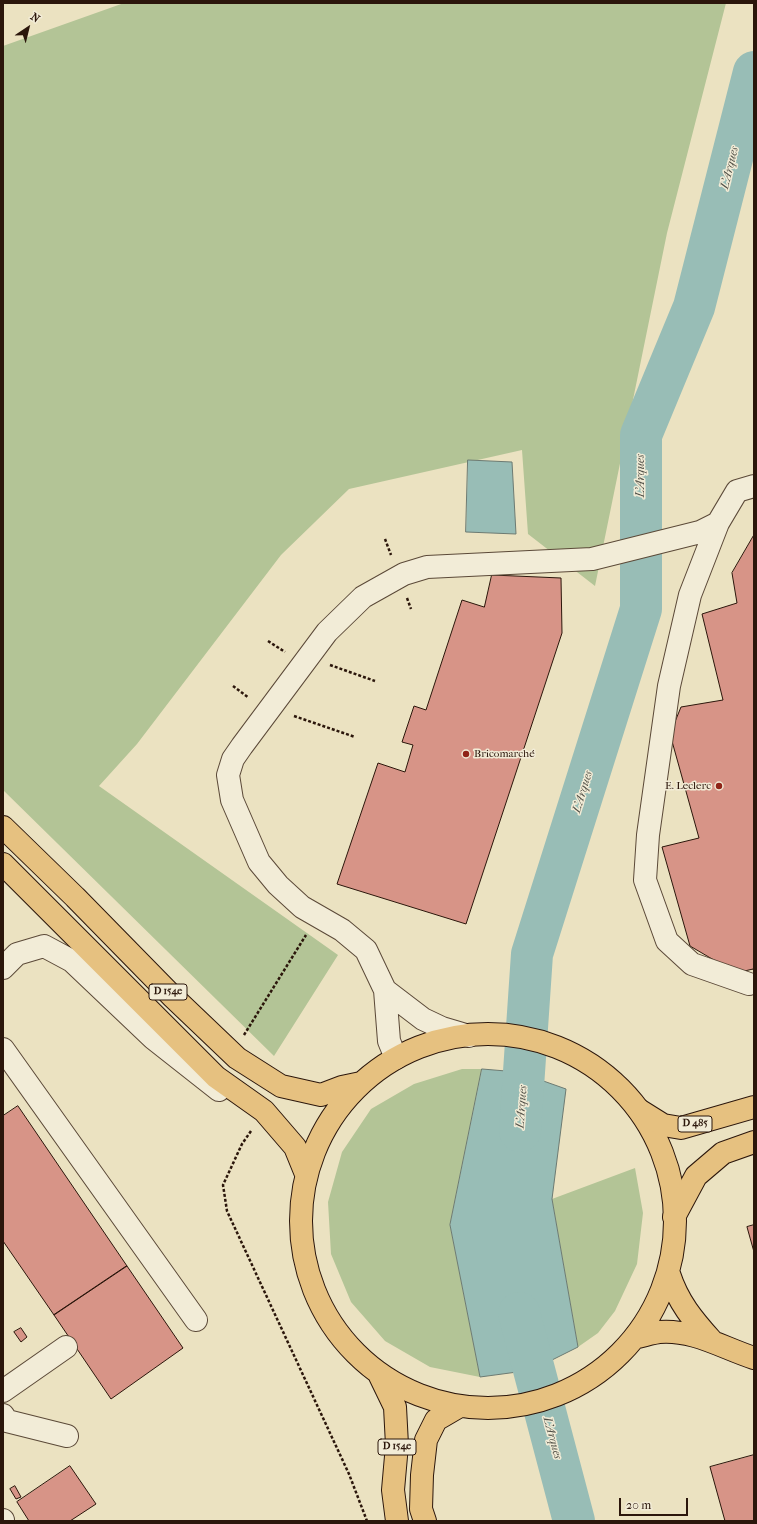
<!DOCTYPE html>
<meta charset="utf-8">
<style>
body{margin:0}
#map{position:relative;width:757px;height:1524px;overflow:hidden;background:#ebe2c1;font-family:"IM FELL French Canon",serif}
canvas{display:block}
.frame{position:absolute;inset:0;border:4px solid #2b160b;pointer-events:none}
.north{position:absolute;left:8px;top:8px;width:40px;height:40px;-webkit-text-stroke:3px #f2ecd7;paint-order:stroke;rotate:35deg;font-size:11px;font-weight:700;line-height:16px;text-align:center;color:#2b160b}
.north::after{content:'';display:block;margin:auto;width:14px;height:18px;background:#2b160b;clip-path:polygon(50% 0,100% 100%,50% 72%,0 100%)}
.scale{position:absolute;left:619px;top:1498px;width:69px;height:18px;box-sizing:border-box;border:2px solid #2b160b;border-top:0;padding-left:5px;font-size:12px;line-height:14px;white-space:nowrap;color:#2b160b;-webkit-text-stroke:3px #f2ecd7;paint-order:stroke}
</style>
<div id="map">
<canvas width="757" height="1524"></canvas>
<div class="frame"></div>
<div class="north">N</div>
<div class="scale">20 m</div>
</div>
<script>
const ctx = document.querySelector('canvas').getContext('2d');
ctx.lineJoin = 'round';
function fill(path, color) {
  ctx.fillStyle = color;
  ctx.fill(path, 'evenodd');
}
function strokePath(path, color, width, dash) {
  ctx.strokeStyle = color;
  ctx.lineWidth = width;
  ctx.lineCap = dash ? 'butt' : 'round';
  ctx.setLineDash(dash || []);
  ctx.stroke(path);
}
function drawText(font, color, halo, rows, align = 'center') {
  ctx.font = font + ' "IM FELL French Canon",serif';
  ctx.lineWidth = 3;
  ctx.setLineDash([]);
  ctx.textBaseline = 'middle';
  ctx.strokeStyle = halo;
  ctx.fillStyle = color;
  for (const [text, x, y, turn = 0] of rows) {
    ctx.save();
    ctx.translate(x, y);
    ctx.rotate((+turn || 0) * Math.PI / 180);
    ctx.textAlign = isNaN(turn) ? turn : align;
    if (halo) ctx.strokeText(text, 0, 0);
    ctx.fillText(text, 0, 0);
    ctx.restore();
  }
}
fill(new Path2D(`
 M124,3h602l-59,230 -72,353 -67,-52 -6,-84 -173,39 -68,66 -144,189 -38,42 239,169 -64,101 -271,-266v-744z
 M462,1069h20l-32,156 30,152 -50,-10 -45,-26 -34,-39 -20,-48 -3,-52 14,-50 29,-43 43,-25z
 M635,1168l8,45 -6,51 -22,47 -17,22 -20,14 -26,-148z`), '#b3c496');
const water = new Path2D(`
 M468,460l44,2 4,72 -50,-2z
 M482,1069l36,3 48,17 -14,110 26,148 -46,23 -52,7 -30,-152z`);
fill(water, '#98bdb6');
strokePath(water, '#6c7a72', 1);
strokePath(new Path2D(`
 M520,1131l12,-177 109,-345v-174l53,-128 60,-235
 M519,1313l55,208`), '#98bdb6', 42);
const building = new Path2D(`
 M754,535v437l-1,-3 -17,4 -46,-27 -28,-99 37,-9 -29,-104 11,-27 42,-7 -21,-86 35,-11 -5,-30z
 M492,575l69,3 1,55 -96,291 -129,-40 41,-121 27,9 8,-27 -11,-3 12,-36 12,4 36,-110 22,7z
 M18,1106l109,160 -73,49 -51,-74v-125z
 M754,1225v27l-7,-25z
 M127,1266l56,82 -72,51 -57,-84z
 M21,1328l6,9 -6,5 -7,-10z
 M754,1455v66h-29l-15,-54z
 M70,1466l26,38 -26,17h-41l-12,-19z
 M15,1486l6,11 -5,2 -6,-10z`);
fill(building, '#d79487');
strokePath(building, '#2b160b', 1);
const minor = new Path2D(`
 M718,523l-28,72 -21,91 -21,149 -3,45 22,61 25,23 57,20
 M3,968l14,-14 27,-8 28,15 81,77 66,52
 M385,990l38,29 19,9 27,8
 M3,1049l193,271
 M396,1058l-7,-17 -4,-51 -19,-40 -24,-20 -40,-23 -24,-22 -19,-23 -27,-62 -4,-25 5,-16 9,-13 85,-114 36,-35 41,-23 23,-7 165,-8 108,-27 18,-9 19,-32 17,-5
 M3,1391l63,-44
 M3,1415l4,6 60,15
 M3,1520v1`);
const major = new Path2D(`
 M3,827l72,70 98,100 64,61 44,28 40,9 21,-8 19,-4
 M3,864l213,213 48,34 31,36 11,27
 M301 1221a187 187 0 1 1 374 0a187 187 0 1 1-374 0Z
 M669,1274c9,28 24,46 43,67
 M638,1337c7,-2 14,-4 21,-5 34,-3 64,16 95,26
 M380,1376l15,31 2,38 -4,45 4,31
 M425,1521l-4,-12 1,-34 4,-35 10,-20 24,-14`);
const highway = new Path2D(`
 M639,1110l24,15 18,3 73,-21
 M674,1217l22,-41 27,-23 31,-11`);
strokePath(minor, '#5b4938', 24);
strokePath(major, '#2b160b', 24);
strokePath(highway, '#2b160b', 24);
strokePath(new Path2D(`
 M385,539l6,16
 M407,598l4,11
 M268,641l17,11
 M330,665l45,16
 M233,686l16,12
 M294,716l61,21
 M244,1035l62,-100
 M251,1131l-9,13 -19,41 4,26 122,263 18,47`), '#2b160b', 2.5, [3, 2]);
strokePath(minor, '#f2ecd7', 22);
strokePath(major, '#e6c180', 22);
strokePath(highway, '#e6c180', 22);
for (const [x, y, r, color] of [
 [466,754,4,"#8f2418"],
 [719,786,4,"#8f2418"]
]) {
  const dot = new Path2D();
  dot.arc(x, y, r, 0, 2 * Math.PI);
  ctx.fillStyle = color;
  ctx.fill(dot);
  strokePath(dot, '#f2ecd7', 1.5);
}
for (const [x, y, w] of [
 [168,992,38],
 [695,1124,34],
 [397,1447,38]
]) {
  const box = new Path2D();
  box.roundRect(x - w / 2, y - 8, w, 16, 3);
  ctx.fillStyle = '#f2ecd7';
  ctx.fill(box);
  strokePath(box, '#2b160b', 1);
}
drawText('bold 10px', '#2b160b', null, [
 ["D 154e",168,992],
 ["D 485",695,1124],
 ["D 154e",397,1447]
]);
drawText('11px', '#2b160b', '#f2ecd7', [
 ["Bricomarché",474,754],
 ["E. Leclerc",711,786,"right"]
], 'left');
drawText('italic 12px', '#515047', '#f2ecd7', [
 ["L'Arques",730,168,-76],
 ["L'Arques",641,476,-90],
 ["L'Arques",583,792,-73],
 ["L'Arques",522,1107,-86],
 ["L'Arques",552,1438,75]
]);
</script>
